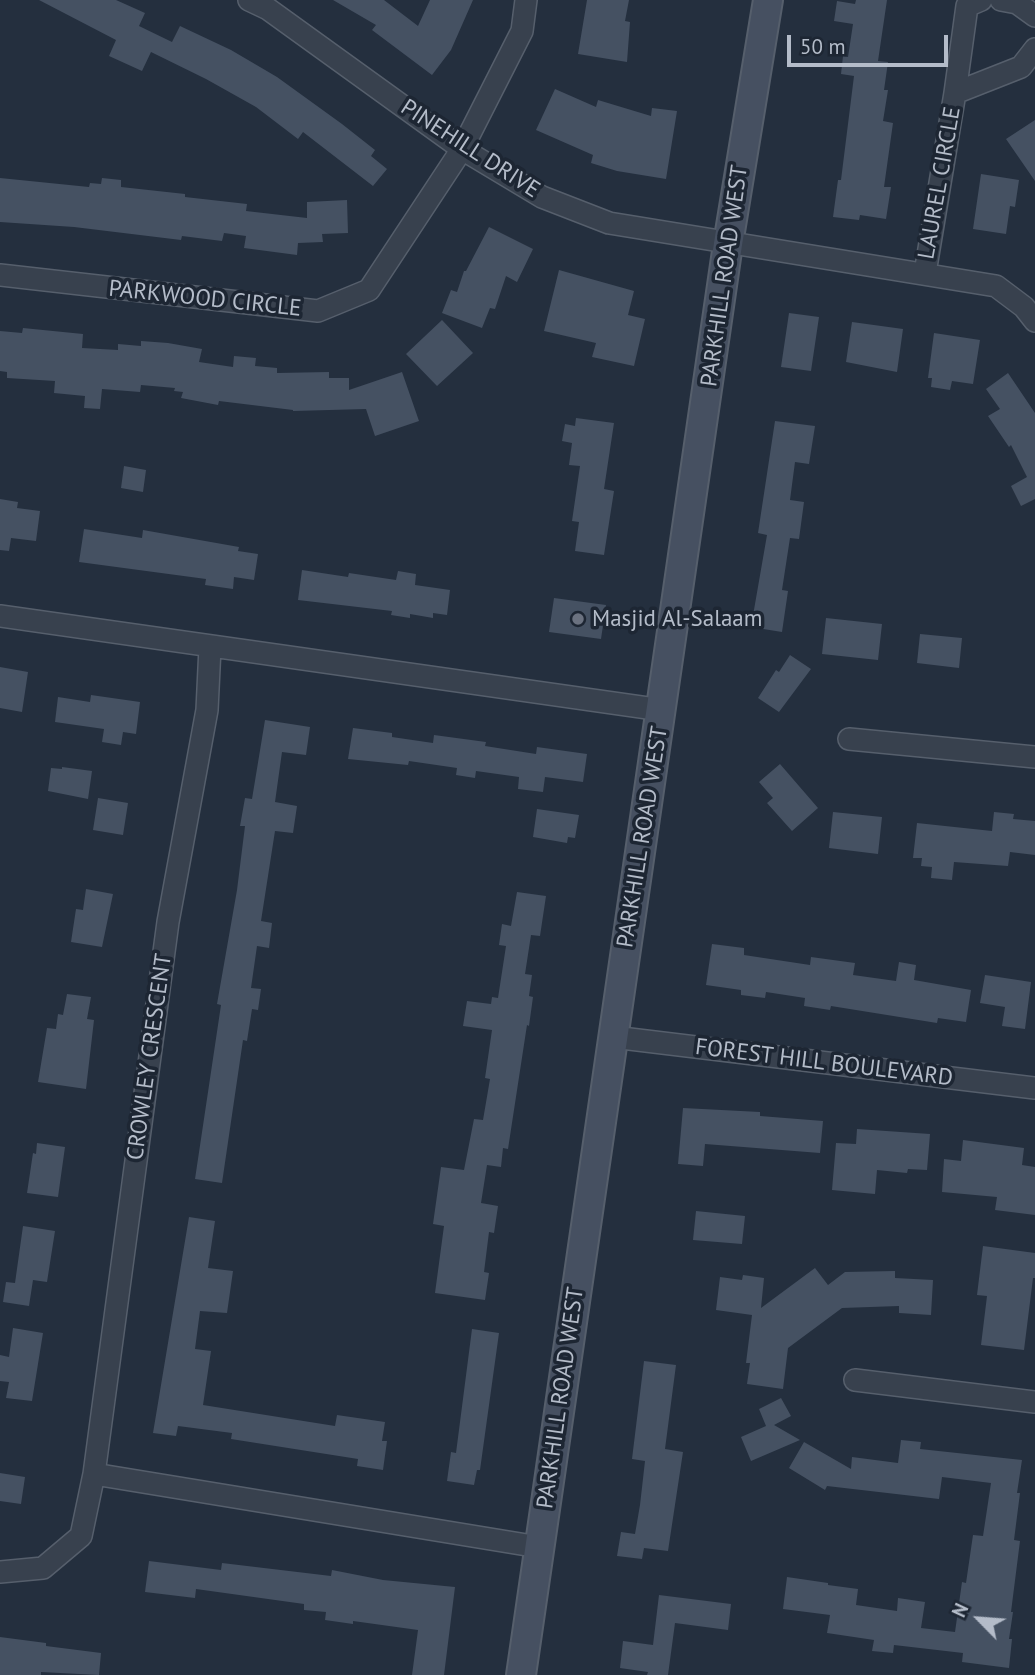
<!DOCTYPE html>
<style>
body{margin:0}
#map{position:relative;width:1035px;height:1675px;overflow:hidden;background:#242f3e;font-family:"PT Sans",sans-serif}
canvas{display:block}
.north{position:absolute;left:944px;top:1584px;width:70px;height:70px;-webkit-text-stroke:5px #1d2633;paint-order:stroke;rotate:295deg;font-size:19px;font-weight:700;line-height:28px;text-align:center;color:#b4bcc9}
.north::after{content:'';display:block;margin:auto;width:24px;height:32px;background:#b4bcc9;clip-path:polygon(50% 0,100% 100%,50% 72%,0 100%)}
.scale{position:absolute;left:787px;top:35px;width:161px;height:32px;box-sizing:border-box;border:4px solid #b4bcc9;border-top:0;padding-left:9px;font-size:21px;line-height:24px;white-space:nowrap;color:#b4bcc9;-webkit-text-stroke:5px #1d2633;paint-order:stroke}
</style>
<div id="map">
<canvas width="1035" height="1675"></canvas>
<div class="north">N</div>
<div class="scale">50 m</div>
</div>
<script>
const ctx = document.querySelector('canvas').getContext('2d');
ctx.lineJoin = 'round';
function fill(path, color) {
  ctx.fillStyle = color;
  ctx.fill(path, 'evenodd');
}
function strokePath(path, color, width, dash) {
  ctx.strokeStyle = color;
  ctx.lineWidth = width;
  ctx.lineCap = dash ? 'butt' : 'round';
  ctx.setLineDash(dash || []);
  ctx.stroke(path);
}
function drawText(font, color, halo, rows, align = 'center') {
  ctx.font = font + ' "PT Sans",sans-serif';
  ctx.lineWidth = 7;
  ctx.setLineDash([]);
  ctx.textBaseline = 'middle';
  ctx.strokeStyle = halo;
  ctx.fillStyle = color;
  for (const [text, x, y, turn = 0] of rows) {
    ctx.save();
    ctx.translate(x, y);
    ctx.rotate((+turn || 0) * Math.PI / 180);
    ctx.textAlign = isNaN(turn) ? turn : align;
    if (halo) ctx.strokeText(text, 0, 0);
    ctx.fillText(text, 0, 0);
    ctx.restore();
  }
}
fill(new Path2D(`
 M39,0h77l29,13 -6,13 33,16 8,-16 51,24 46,27 65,47 33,26 -4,6 16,13 -14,17 -70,-54 -5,7 -42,-32 -50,-28 -55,-27 -9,19 -33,-15 7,-16z
 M333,0h51l34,26 12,-26h43l-22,50 -19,25 -60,-45 4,-5z
 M587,0h42l-4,21 5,1 -3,40 -49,-8z
 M856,0h31l-9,61 10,1 -4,28h4l-5,31 10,2 -9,64h7l-5,32 -26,-4 -1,5 -26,-3 5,-37h3l13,-104 -13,-2 2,-18 5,1 5,-33 -19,-3 3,-20 18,3z
 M555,89l41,18 2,-7 53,16 1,-8 25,3 -11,68 -49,-8 -26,-8 2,-8 -57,-25z
 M1035,120v61l-29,-42z
 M981,174l38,6 -4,27 -5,-1 -4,28 -33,-5z
 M0,178l89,9 1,-4 11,1 1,-6 19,2v7l64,7v3l62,7 -1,7 61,7v-16l40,-2 1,33 -26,1 1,8 -25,1 -1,12 -53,-7 2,-12 -22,-3 -2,8 -40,-5 -1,4 -107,-13 -74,-5z
 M489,227l44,22 -16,33 -11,-6 -11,33 -5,-1 -8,20 -40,-15 9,-23 6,2 7,-21h2z
 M559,270l75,21 -6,24 17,4 -11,47 -42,-9 4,-14 -52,-12z
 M789,313l30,4 -8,54 -30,-4z
 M442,320l31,33 -36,33 -31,-32z
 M852,322l51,7 -6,43 -51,-10z
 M23,328l60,6 -1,14 36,2v-6l23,2v-5l27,2 34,6 -3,13 34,5 1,-11 22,2 -1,8 22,2v5l52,-1v6h20v12l53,-18 17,49 -44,15 -9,-27 -73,2v-1l-74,-9 -1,4 -37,-7 2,-6 -9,-1 1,-3 -34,-3 -1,7 -38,-3 -2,20 -16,-1 1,-12 -31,-3 1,-12 -48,-3v-6l-7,-1v-40l22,2z
 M934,333l46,7 -7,44 -21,-3 -2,9 -19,-3 1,-9h-4z
 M1008,373l27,40v86l-14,7 -10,-20 16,-9 -16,-32 -2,2 -21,-31 12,-7 -14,-20z
 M576,418l38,5 -10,66 10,2 -10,64 -29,-4 4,-29 -7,-1 8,-55 -11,-1 3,-22 -10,-2 3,-17 10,2z
 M775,421l40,5 -6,38 -14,-2 -5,38 14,2 -5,37 -9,-1 -8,52 6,1 -6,41 -31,-5 16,-92 -9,-2z
 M124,466l22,4 -3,22 -22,-4z
 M0,499l18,3 -1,6 23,3 -4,30 -25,-3 -2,13 -9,-1z
 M84,529l58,9 1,-8 96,17 -1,4 20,3 -4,26 -20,-3 -1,12 -28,-4 1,-6 -127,-17z
 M302,570l46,7 1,-4 47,7 2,-9 18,3 -1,11 35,5 -3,25 -14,-2v5l-23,-4v4l-19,-3 1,-4 -94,-11z
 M554,598l52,7 -5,34 -52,-7z
 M826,618l56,6 -4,36 -56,-6z
 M920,634l42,4 -3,30 -42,-5z
 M790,655l21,14 -32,43 -21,-14 18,-28 3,2z
 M0,667l28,5 -6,40 -22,-4z
 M91,695l49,7 -4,32 -13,-2 -2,13 -19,-3 2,-13 -49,-7 3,-25 32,5z
 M265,720l45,7 -4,28 -24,-3 -7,50 22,4 -4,27 -18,-2 -14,90 11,2 -3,25 -12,-2 -6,42 10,1 -3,21 -6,-1 -5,32 -4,-1 -21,143 -27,-4 26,-174 -4,-1 20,-114 8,-64h-5l5,-28 7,1z
 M353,728l39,5v4l41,6 1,-8 52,7 -1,4 51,8 1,-7 50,7 -4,28 -38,-5 -2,15 -25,-3 1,-12 -43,-6 -1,7 -19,-3 1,-7 -48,-7 -1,4 -60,-6z
 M780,764l38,44 -26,23 -25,-28 6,-5 -14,-16z
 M62,767l30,4 -4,28 -40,-8 3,-23 11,1z
 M98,798l30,5 -5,32 -30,-5z
 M537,809l42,6 -4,23 -7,-1 -1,6 -34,-6z
 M833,812l49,5 -4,37 -49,-6z
 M994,812l20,2 -1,5 22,2v34l-25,-3 -2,14 -54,-4 -2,18 -21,-2 1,-11 -11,-1 1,-8h-9l4,-35 75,8z
 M86,889l27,5 -11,53 -31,-5 5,-33 7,1z
 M517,892l29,4 -6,40 -9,-1 -6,39 7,1 -3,21 4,1 -4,29 -2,-1 -19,124 -5,-1 -2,19 -14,-2 -6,38 17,3 -4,27 -5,-1 -5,40 5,1 -4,27 -50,-7 9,-67 -11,-2 8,-57 23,3 10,-51 9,1 7,-41 -5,-1 7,-48 -29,-4 4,-25 24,3 1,-7 6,1 8,-52 -7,-1 3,-21 9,2z
 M712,944l32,4v7l66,10 1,-8 44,6 -2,12 43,6 3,-19 17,3 -2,15 57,10 -5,32 -28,-4 -1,5 -106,-17 -1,4 -26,-4 1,-8 -39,-6 -1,6 -24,-3v-5l-35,-5z
 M985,975l46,7 -6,47 -23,-3 3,-19 -25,-4z
 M67,994l24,3 -4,22 7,1 -8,69 -48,-7 9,-54 9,1 2,-15 5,1z
 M683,1108l77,4v4l63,5 -3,32 -115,-9 -2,22 -25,-2z
 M857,1129l73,5 -3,36 -19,-1 -1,4 -30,-3 -2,24 -43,-4 4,-47 20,1z
 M963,1140l61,8 -2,17 13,2v48l-40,-5 2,-13 -55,-5 2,-33 17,2z
 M37,1143l28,4 -7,50 -31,-4 6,-40 3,1z
 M696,1211l49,5 -3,28 -49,-4z
 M189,1217l26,4 -7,47 25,3 -6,42 -27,-2 -5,38 16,2 -8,54 132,21 2,-11 48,7 -3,19h5l-4,29 -26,-4 1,-7 -127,-20 1,-6 -54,-7 -2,10 -23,-3z
 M23,1226l32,5 -8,51 -14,-2 -4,26 -26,-4 3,-20 9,1z
 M983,1246l52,7v25h-2l-9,72 -43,-5 6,-49 -10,-1z
 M815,1268l13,17 17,-13 50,-1v7l38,2 -2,35 -32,-2v-7l-57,2 -54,40 -5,41 -36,-5 3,-21h-4l6,-48 -36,-5 4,-33 22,3 1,-5 21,3 -3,30z
 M13,1328l30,5 -11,68 -26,-3 3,-16 -9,-1v-26l9,2z
 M472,1329l27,4 -19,137h-3l-3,15 -27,-4 4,-29 5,1z
 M644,1361l32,4 -11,84 18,3 -15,99 -24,-3 -2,11 -25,-3 4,-24 14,2 5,-29 5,-44 -13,-2z
 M781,1398l10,18 -17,9 26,15 -49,21 -10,-24 25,-11 -7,-17z
 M901,1440l20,2 -1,7 102,11 -5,33h3l-6,47 6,1 -9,71h2l-4,27h3l-3,29 -47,-6 1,-9 -69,-8 -1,8 -21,-2 2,-11 -47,-7 3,-18 -47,-6 4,-32 41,6v2l30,4 -2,16 41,6 1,-13 27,4 -4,26 34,4 7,-50 4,1 7,-48 10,1 8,-53 -49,-6 -3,22 -112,-13 -2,4 -36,-22 15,-26 47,27 1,-12 46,6z
 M0,1473l25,4 -4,27 -21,-3z
 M149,1561l72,9 1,-7 109,13 1,-6 51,10 72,7 -11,88h-32l6,-45 -65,-9v3l-28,-4 1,-8 -22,-2v-6l-108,-15 -1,9 -50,-6z
 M659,1595l72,9 -3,26 -53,-7 -7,52h-21l1,-3 -28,-4 3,-27 30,4z
 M0,1637l46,6v3l55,7 -2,22 -58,-3v3h-41z`), '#455162');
const minor = new Path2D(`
 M249,0l19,9 194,140 80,48 67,26 387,63 28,21 11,14
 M1001,0l16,3 18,13
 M955,93l66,-26 14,-18
 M925,273l30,-180 12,-87 14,-6
 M0,275l318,36 51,-21 93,-141 60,-118 4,-31
 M0,616l662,94
 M210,647l-3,63 -39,212 -74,552 445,73
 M849,739l186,18
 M613,1037l422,51
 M855,1380l180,22
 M0,1572l43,-4 38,-32 13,-62`);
const secondary = new Path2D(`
 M521,1675l207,-1431 40,-244`);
strokePath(minor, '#565f6c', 24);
strokePath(secondary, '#565f6c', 32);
strokePath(minor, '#38414e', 21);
strokePath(secondary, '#465061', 28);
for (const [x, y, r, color] of [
 [578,619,7,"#6b7280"]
]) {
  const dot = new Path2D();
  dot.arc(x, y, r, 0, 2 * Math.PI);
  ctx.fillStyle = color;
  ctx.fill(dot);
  strokePath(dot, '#1d2633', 2.5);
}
drawText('23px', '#b4bcc9', '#1d2633', [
 ["PINEHILL DRIVE",470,149,33],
 ["LAUREL CIRCLE",940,183,-80],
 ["PARKHILL ROAD WEST",725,276,-82],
 ["PARKWOOD CIRCLE",205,299,6],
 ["PARKHILL ROAD WEST",643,837,-81],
 ["CROWLEY CRESCENT",150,1057,-82],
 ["FOREST HILL BOULEVARD",824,1063,7],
 ["PARKHILL ROAD WEST",561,1398,-82]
]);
drawText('23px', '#b4bcc9', '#1d2633', [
 ["Masjid Al-Salaam",592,619]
], 'left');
</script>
